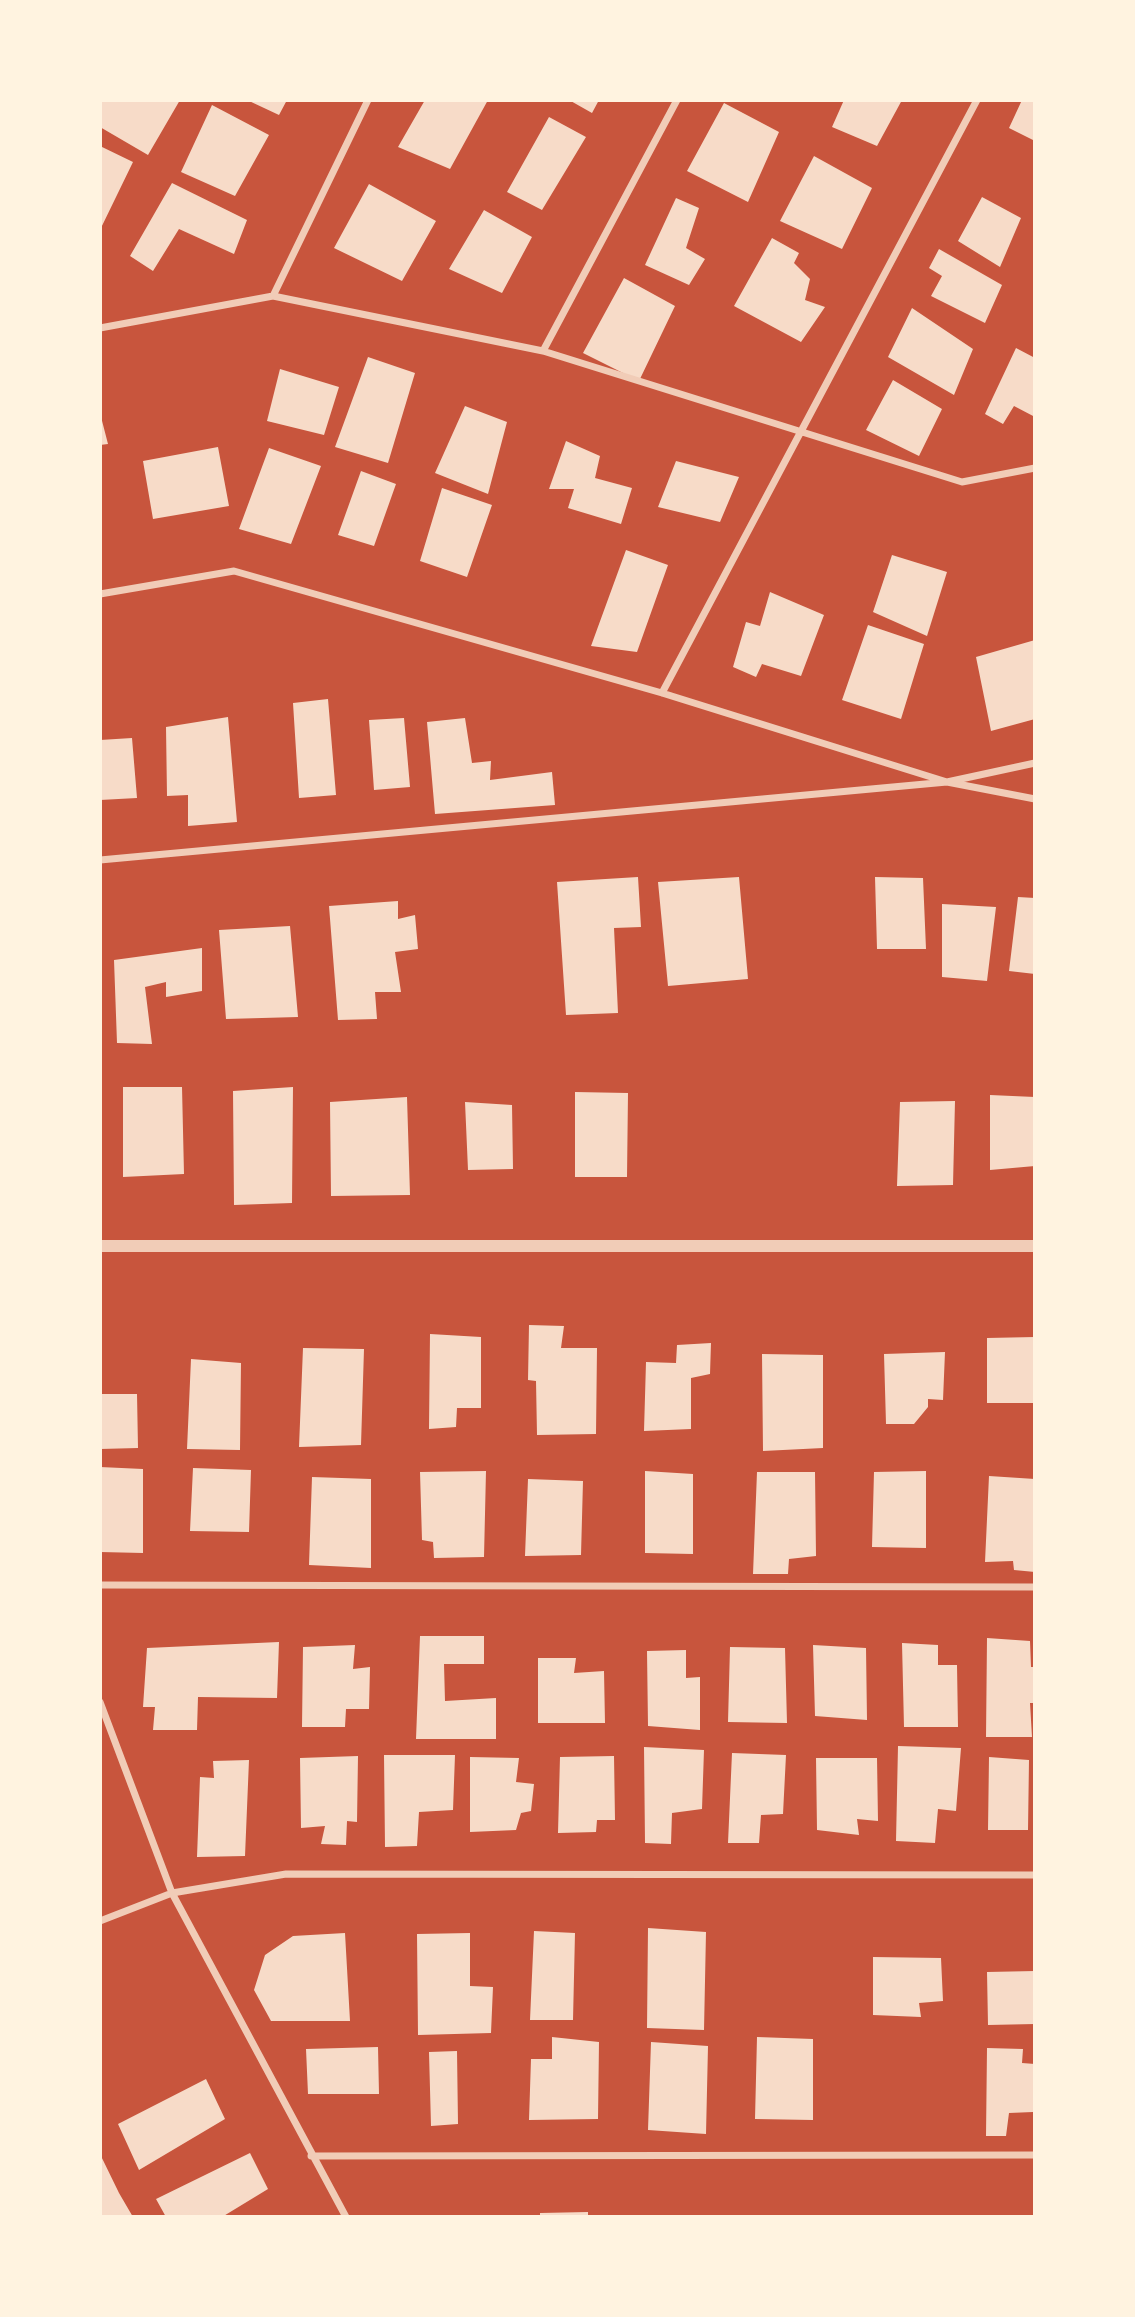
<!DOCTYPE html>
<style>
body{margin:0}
#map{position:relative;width:1135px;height:2317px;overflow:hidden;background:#c8553d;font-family:Roboto,sans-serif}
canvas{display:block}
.frame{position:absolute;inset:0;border:102px solid #fff3e0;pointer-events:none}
</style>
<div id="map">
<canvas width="1135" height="2317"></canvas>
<div class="frame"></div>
</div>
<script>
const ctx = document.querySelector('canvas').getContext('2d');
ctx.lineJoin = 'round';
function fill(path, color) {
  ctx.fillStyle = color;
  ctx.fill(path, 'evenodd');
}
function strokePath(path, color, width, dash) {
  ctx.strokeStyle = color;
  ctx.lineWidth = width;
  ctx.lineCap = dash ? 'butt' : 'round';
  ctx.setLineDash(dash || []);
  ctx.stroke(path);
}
fill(new Path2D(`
 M100,100h80l-32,55 -48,-28z
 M247,100h40l-8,15z
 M425,100h63l-38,69 -52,-22z
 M569,100h30l-7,13z
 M844,100h58l-25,46 -45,-19z
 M1022,100h13v41l-26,-13z
 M724,103l55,29 -31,70 -61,-31z
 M212,105l57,30 -34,61 -54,-24z
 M549,117l37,20 -44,73 -35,-18z
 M100,146l33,16 -33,68z
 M814,156l58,32 -30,61 -62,-28z
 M172,183l75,37 -13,34 -55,-25 -26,42 -23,-15z
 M369,184l67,37 -34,60 -68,-33z
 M982,197l39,21 -21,49 -42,-26z
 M676,198l23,10 -13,40 19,11 -16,26 -44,-20z
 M484,210l48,27 -30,56 -53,-24z
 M772,238l27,15 -5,10 16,16 -5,21 20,7 -24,35 -67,-36z
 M939,249l63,36 -17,38 -54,-27 11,-20 -13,-8z
 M624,278l51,28 -36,75 -56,-28z
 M912,308l61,41 -19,46 -66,-38z
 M1016,348l19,10v59l-21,-11 -11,18 -18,-10z
 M368,357l47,16 -27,90 -53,-16z
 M280,369l59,18 -15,48 -57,-14z
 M893,380l49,29 -23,47 -53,-26z
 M465,406l42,16 -19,72 -53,-21z
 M100,413l8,31 -8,1z
 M566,441l34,15 -5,22 37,10 -11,36 -53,-16 6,-19h-25z
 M218,447l11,59 -76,13 -10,-58z
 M269,448l52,18 -30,78 -52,-15z
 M676,461l63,16 -19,45 -62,-15z
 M361,471l35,13 -22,62 -36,-11z
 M442,488l50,17 -25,72 -47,-16z
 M626,550l42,15 -31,87 -46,-6z
 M892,555l55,17 -20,64 -54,-24z
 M770,592l54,23 -23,61 -39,-12 -6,13 -23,-10 13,-45 14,4z
 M868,625l56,19 -23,75 -59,-19z
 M1035,640v79l-44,12 -15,-74z
 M328,699l8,96 -37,3 -6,-95z
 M228,717l9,105 -49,4v-31l-21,1 -1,-69z
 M404,718l6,69 -36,3 -5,-70z
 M465,718l7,45 19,-2 -1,19 62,-8 3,33 -120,9 -8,-92z
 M132,738l5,60 -37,2v-60z
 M638,877l3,50 -27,1 4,85 -52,2 -9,-133z
 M739,877l9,102 -80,7 -10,-104z
 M875,877l48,1 3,71h-49z
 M1018,897l17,1v76l-26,-3z
 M398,901v18l17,-4 3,34 -23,3 6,40h-26l2,27 -39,1 -9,-114z
 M942,904l54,3 -9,74 -45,-4z
 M290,926l8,91 -72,2 -7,-89z
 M202,948v43l-36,6v-15l-21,5 7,57 -35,-1 -3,-83z
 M123,1087h59l2,87 -61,3z
 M293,1087l-1,116 -58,2 -1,-114z
 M575,1092l53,1 -1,84h-52z
 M990,1095l45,2v69l-45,4z
 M407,1097l3,98 -79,1 -1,-94z
 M955,1101l-2,84 -56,1 3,-84z
 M465,1102l47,3 1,64 -45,1z
 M529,1325l35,1 -3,22h36l-1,86 -59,1 -1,-54 -8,-1z
 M430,1334l51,3v71h-24l-1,19 -27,2z
 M1035,1337v66h-48v-65z
 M711,1343l-1,31 -19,4v51l-47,2 2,-69 30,1 1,-18z
 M303,1348l61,1 -3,96 -62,2z
 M945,1352l-2,48 -15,-1v8l-14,17h-28l-2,-70z
 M762,1354l61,1v93l-60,3z
 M191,1359l50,4 -1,87 -53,-1z
 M100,1394h37l1,54 -38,1z
 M100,1467l43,2v84l-43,-1z
 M193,1468l58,2 -2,62 -59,-1z
 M486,1471l-2,86 -50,1 -1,-16 -11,-2 -2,-68z
 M645,1471l48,3v80l-48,-1z
 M926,1471v77l-54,-1 2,-75z
 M757,1472h58l1,84 -27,3 -1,15h-35z
 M989,1476l46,3v93l-21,-2 -1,-9 -28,1z
 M312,1477l59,2v89l-62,-3z
 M528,1479l55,2 -2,74 -56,1z
 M420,1636h64v28h-40l1,37 51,-3v41h-80z
 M987,1638l43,3 1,26h4v36h-5l2,34h-46z
 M279,1642l-2,56 -79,-1 -1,33h-44l2,-23h-12l4,-59z
 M902,1643l36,2v20h19l1,62h-54z
 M355,1645l-2,24 17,-2 -1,42h-23l-1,18h-43l1,-80z
 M813,1645l53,3 1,72 -52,-4z
 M730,1647l55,1 2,75 -59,-1z
 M686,1650v28l14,-1v53l-52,-4 -1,-75z
 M538,1658h38l-2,15 30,-2 1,52h-67z
 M898,1746l63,2 -5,63 -18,-2 -3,34 -39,-2z
 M644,1747l60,3 -2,59 -30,4 -1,31 -26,-1z
 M732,1753l54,2 -3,59 -22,1 -2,28h-31z
 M384,1755h71l-2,55 -34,2 -2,34 -32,1z
 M358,1756l-1,66 -10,-1 -1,24 -25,-1 4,-18 -24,2 -1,-70z
 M614,1756l1,64h-18l-1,12 -38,1 2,-76z
 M470,1757l49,1 -3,24 18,2 -3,27 -10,2 -5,17 -46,2z
 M989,1757l40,3 -1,70h-40z
 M816,1758h61l1,63 -21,-2 2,16 -42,-5z
 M249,1760l-4,96 -48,1 3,-80 14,1 -1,-17z
 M648,1928l58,4 -2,98 -57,-2z
 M534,1931l41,2 -2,87h-43z
 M345,1933l5,88h-79l-17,-31 11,-35 28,-19z
 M470,1933v53l23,1 -2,46 -73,2 -1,-101z
 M873,1957l68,1 2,43 -24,2 2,14 -48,-2z
 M1035,1971v53l-47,1 -1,-53z
 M552,2037l47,5 -1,77 -69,1 2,-61h21z
 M757,2037l56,2v81l-58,-1z
 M651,2042l57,4 -2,88 -58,-4z
 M378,2047l1,47h-71l-2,-45z
 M987,2048l36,1 -1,14 13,1 -2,48 -24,1 -3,23h-20z
 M457,2051l1,73 -27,2 -2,-74z
 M206,2079l19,40 -86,51 -21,-46z
 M250,2153l18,36 -46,28h-56l-10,-18z
 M100,2154l19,39 14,24h-33z
 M588,2212v5h-48v-4z`), '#f7dbc8');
strokePath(new Path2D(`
 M273,296l95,-196
 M100,328l173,-32 270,55 419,131 73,-14
 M543,351l134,-251
 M100,594l134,-23 428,122 285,89 88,-19
 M662,693l315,-593
 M100,860l847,-78 88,17
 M100,1585l935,2
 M100,1702l72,191 174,324
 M100,1921l72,-28 114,-19 749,1
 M311,2156l724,-1`), '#f1ccb7', 7);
strokePath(new Path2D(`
 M100,1246h935`), '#f1ccb7', 12);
</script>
